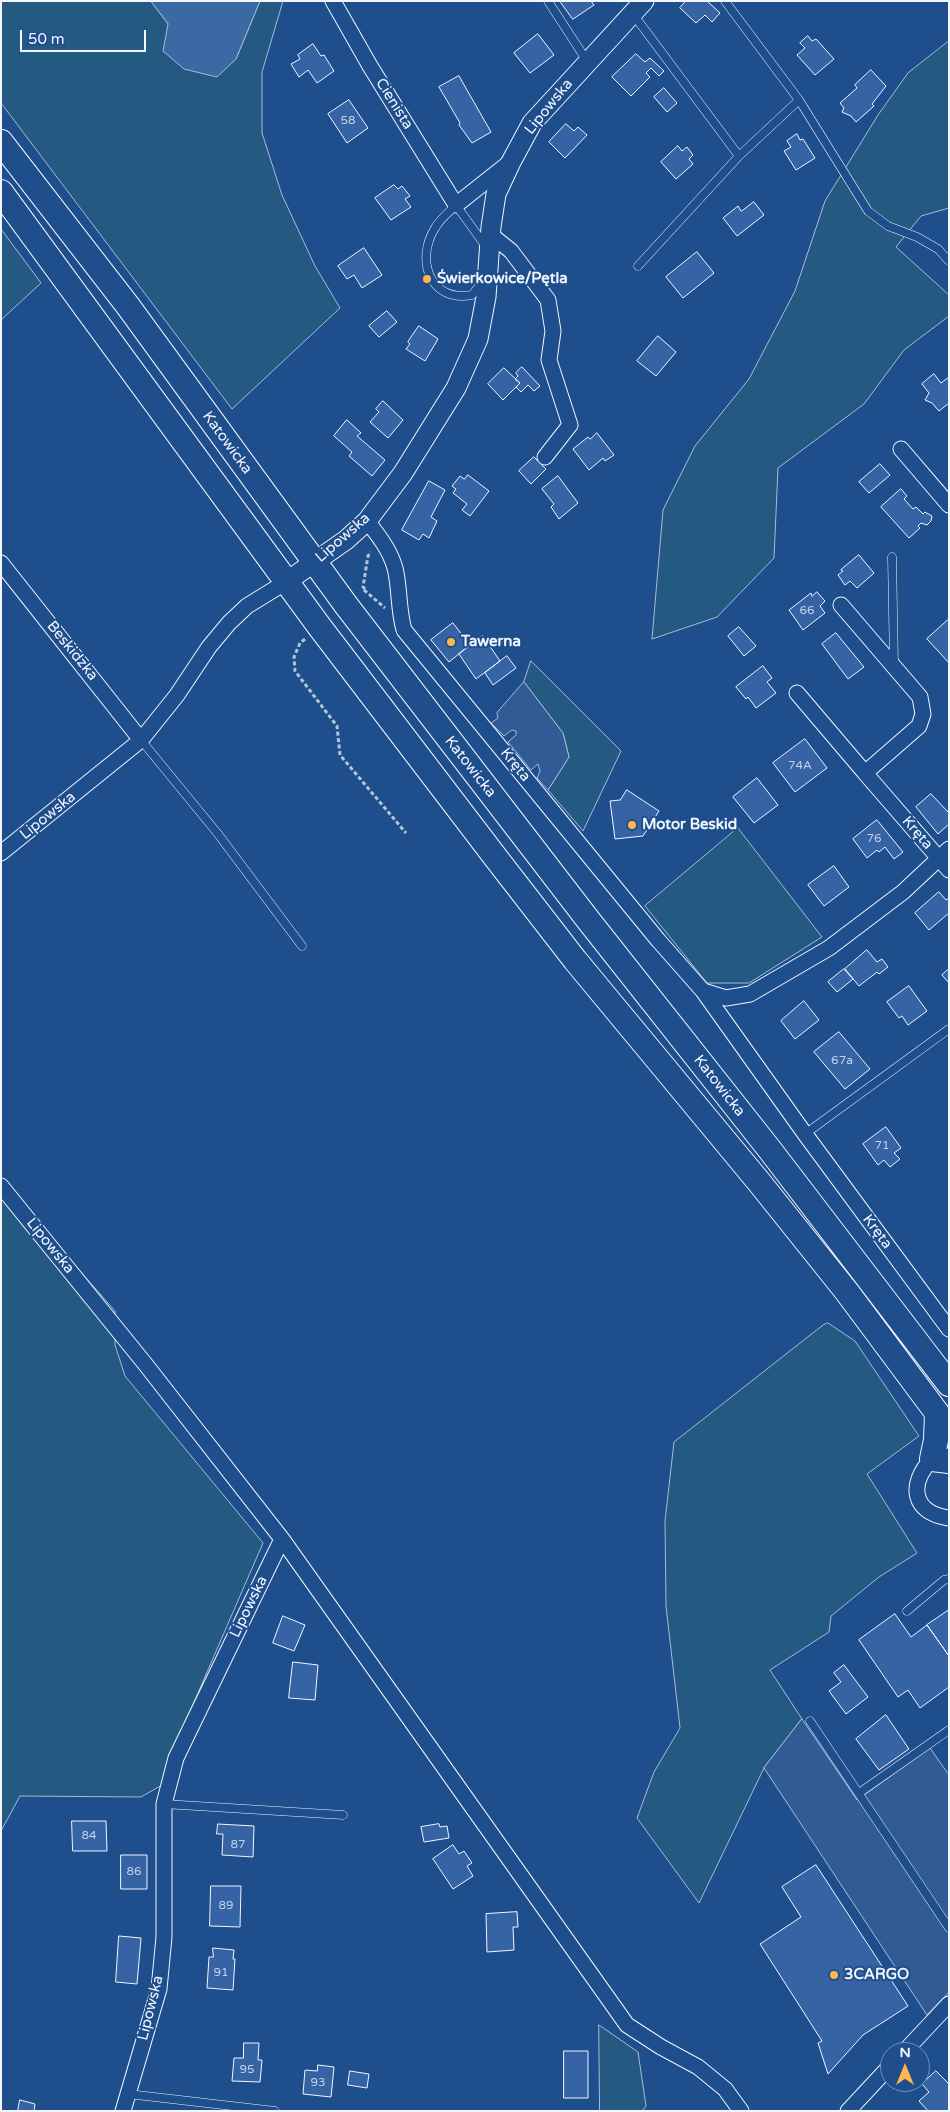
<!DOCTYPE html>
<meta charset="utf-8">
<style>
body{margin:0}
#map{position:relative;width:950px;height:2112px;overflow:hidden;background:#1f4e8c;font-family:"Varela Round",sans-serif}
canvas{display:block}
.frame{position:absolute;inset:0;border:2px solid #f2f6ff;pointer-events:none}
.north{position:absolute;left:880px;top:2042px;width:50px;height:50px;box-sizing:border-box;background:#1f4e8c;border:1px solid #7391ba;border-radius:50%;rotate:0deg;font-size:14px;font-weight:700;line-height:20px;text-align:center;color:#f2f6ff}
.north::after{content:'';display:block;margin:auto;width:18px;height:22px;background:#ffb74d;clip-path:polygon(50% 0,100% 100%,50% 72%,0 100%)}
.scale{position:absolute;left:20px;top:30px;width:126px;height:22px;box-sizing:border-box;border:2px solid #f2f6ff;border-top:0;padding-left:6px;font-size:15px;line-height:18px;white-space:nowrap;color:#f2f6ff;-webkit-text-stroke:4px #1f4e8c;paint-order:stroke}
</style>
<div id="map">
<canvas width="950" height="2112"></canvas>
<div class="frame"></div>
<div class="north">N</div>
<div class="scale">50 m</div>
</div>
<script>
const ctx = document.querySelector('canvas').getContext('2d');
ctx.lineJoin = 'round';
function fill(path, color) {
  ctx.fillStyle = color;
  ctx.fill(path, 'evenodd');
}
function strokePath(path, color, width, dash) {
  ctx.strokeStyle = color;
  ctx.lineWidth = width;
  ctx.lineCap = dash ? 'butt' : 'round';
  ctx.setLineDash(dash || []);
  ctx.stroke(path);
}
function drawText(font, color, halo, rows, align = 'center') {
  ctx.font = font + ' "Varela Round",sans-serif';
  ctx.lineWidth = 4;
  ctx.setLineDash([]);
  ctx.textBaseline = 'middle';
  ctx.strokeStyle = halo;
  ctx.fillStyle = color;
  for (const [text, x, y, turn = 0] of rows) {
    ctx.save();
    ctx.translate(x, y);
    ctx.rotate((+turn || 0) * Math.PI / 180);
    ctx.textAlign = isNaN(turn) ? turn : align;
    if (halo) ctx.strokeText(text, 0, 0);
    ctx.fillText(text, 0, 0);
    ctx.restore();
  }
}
const green = new Path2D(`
 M1,1h150l17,23 68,35 24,-58h23l-21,71v61l20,62 33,71 25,42 -108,101 -231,-306z
 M949,41v167l-28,8 -25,31 53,48v21l-45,34 -40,54 -86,64 -4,90 -57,59 -65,22 11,-129 32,-64 54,-67 46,-88 30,-90 53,-86 30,-42z
 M1,229l40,54 -40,37z
 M531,661l90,90 -38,80 -35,-41 21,-33 -6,-24 -39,-51z
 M738,828l84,109 -73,46h-42l-62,-77z
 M1,1181l114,130v34l10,31 138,167 -85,196 -16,46 -21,12 -121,-1 -19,35z
 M828,1323l27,18 64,95 -52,38 50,79 -38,24 -48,39 -2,16 -59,38 32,49 -38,49 -65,135 -62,-85 17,-46 26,-44 -14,-122 -1,-85 9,-79 149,-117z
 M599,2025l39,27 8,54 -4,5h-42z`);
fill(green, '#245a82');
strokePath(green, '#a8bbd7', 1);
const parking = new Path2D(`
 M524,682l39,51 6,24 -21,33 -11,-12 3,-7 -2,-7 -7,6 -23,-28 8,-7v-4l-4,-1 -8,6 -13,-13 7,-5 -1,-5z
 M802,1719l55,81 73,-52 19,27v217l-22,23 -163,-247z`);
fill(parking, '#305b95');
strokePath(parking, '#a8bbd7', 1);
const water = new Path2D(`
 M151,1h109l-24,58 -19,18 -33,-8 -21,-18 5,-27z`);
fill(water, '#3b69a3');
strokePath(water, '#a8bbd7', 1);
const building = new Path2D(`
 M560,1h31l3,4 -21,14z
 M686,1h21l13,12 -8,9 -7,-7 -9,8 -16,-15z
 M538,34l16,21 -24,18 -16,-20z
 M808,36l4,5 4,-2 18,20 -19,16 -18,-20 8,-7 -5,-5z
 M313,44l8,12 3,-1 10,16 -17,12 -9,-13 -9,7 -8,-13 9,-5 -2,-4z
 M636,54l9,8 5,-4 14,13 -5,5 -8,-8 -5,5 4,4 -19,19 -19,-19z
 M871,70l15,16 -14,18 2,2 -18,16 -5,-6 -9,-4 2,-4 -4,-5 17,-15 -2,-3z
 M459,76l32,56 -19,11 -13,-18 1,-2 -21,-36z
 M664,88l13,15 -10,9 -13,-15z
 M349,100l19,28 -21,15 -19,-29z
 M566,124l8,7 4,-4 9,8 -22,23 -16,-16z
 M797,134l3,6 3,-1 12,19 -19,12 -12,-19 7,-4 -4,-6z
 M678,146l4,5 5,-4 6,8 -4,4 4,5 -17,15 -15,-17z
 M394,185l4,4 4,-3 8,10 -5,3 6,8 -20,13 -16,-22z
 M754,202l10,13 -27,21 -14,-18 15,-12 3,5z
 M364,248l18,27 -20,13 -8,-13 -7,4 -9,-13z
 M697,252l17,21 -31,25 -17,-21z
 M387,311l10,11 -18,15 -10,-11z
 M419,326l19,13 -13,22 -19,-12 4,-5 -2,-2z
 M658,336l18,16 -20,24 -19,-15z
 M522,367l18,19 -6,5 -6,-6 -7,7 -5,-5 4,-4 -5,-4 3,-3 -2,-3z
 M504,368l16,15 -17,17 -15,-16z
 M934,374l7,9 8,-6v26l-10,8 -7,-8 -7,-3 4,-7 -7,-9z
 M383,401l20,19 -15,18 -18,-16 9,-10 -3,-3z
 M347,420l14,13 -4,3 28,24 -13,16 -23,-20 3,-4 -18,-16z
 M597,433l17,22 -9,6 -2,-3 -14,12 -16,-21 15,-12 2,2z
 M534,457l12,12 -15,15 -12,-13z
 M880,464l10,11 -21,18 -10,-11z
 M468,475l21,16 -19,25 -8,-6 5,-6 -14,-11 3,-4 -4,-3 8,-10 4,3z
 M558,476l20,27 -19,16 -8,-12 3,-3 -12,-15z
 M429,481l16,9 -14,27 6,4 -8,17 -6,-4 -4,6 -17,-10z
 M901,489l6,7 -3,3 9,10 3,-2 7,7 2,-2 7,4 -1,5 -4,4 -6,-2 -3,3 2,2 -11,10 -28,-31z
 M859,555l15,18 -17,15 -7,-7 -5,4 -7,-10 5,-4 -2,-1z
 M817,592l8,9 -5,5 5,7 -22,17 -14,-20 22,-17 1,3z
 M949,619v44l-22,-24z
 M453,623l17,22 -21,17 -18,-22z
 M739,627l17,19 -12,10 -16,-20z
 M836,633l28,34 -16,12 -26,-35z
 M483,636l17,25 -24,18 -17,-25z
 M507,656l9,12 -23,17 -8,-12z
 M763,666l9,12 -5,4 9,11 -20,15 -8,-11 -2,2 -10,-12z
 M805,739l22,29 -32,24 -22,-29z
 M757,778l21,27 -24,18 -21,-26z
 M627,790l32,21 -16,25 -28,3 -5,-38 10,-1z
 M931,794l18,19v11l-11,10 -22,-27z
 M877,820l26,32 -9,7 -9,-12 -6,5 -2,-2 -10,8 -14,-19z
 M834,866l15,21 -25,19 -16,-21z
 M939,892l7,8 3,-2v15l-20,17 -14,-17z
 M867,950l10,12 5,-3 6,8 -9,7 -2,-2 -18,14 -14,-17z
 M844,969l9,10 -16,13 -9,-10z
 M949,969v14l-7,-8z
 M909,986l18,25 -19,14 -6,-9 -3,2 -12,-16z
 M804,1001l15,19 -24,19 -14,-18z
 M839,1032l31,37 -25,20 -31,-37z
 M886,1127l15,21 -7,5 6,6 -10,8 -6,-7 -6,5 -15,-21z
 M949,1610v46l-22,-31z
 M895,1614l16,23 16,-12 22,31v31l-29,21 -12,-18 -10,7 -39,-57z
 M283,1616l22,9 -11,26 -21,-8z
 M293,1662l25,3 -3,35 -26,-2z
 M844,1665l24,32 -22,17 -17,-23 12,-9 -7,-9z
 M886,1715l23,34 -30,21 -23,-31z
 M72,1821h34l1,30h-34z
 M218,1824l36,2 -1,31 -31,-2 1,-21h-6z
 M439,1824l1,3 7,-1 2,12 -25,4 -3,-15z
 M453,1845l6,9 5,-3 8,12 -5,3 6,10 -20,13 -20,-30z
 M121,1855h26v34h-26z
 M816,1865l92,141 -45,29 -35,39 -10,-31 4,-2 -62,-97 41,-27 -19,-30z
 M211,1886h30l-1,41 -30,-1z
 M517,1912l1,15h-5l1,23 -27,2 -1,-38z
 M119,1936l22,2 -4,46 -21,-2z
 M213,1948l21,2 -1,9h2l-2,31 -26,-2 2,-31h4z
 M244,2043h15l-1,17h4l-2,22 -28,-1 2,-23h9z
 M564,2051h24v47h-24z
 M318,2065l16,2 -3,30 -28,-3 2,-24 12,1z
 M350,2071l19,3 -2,14 -19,-3z
 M936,2071l13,13v27h-21l-9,-10 10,-9 -7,-8z
 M20,2100l15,4 -1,7h-16z`);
fill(building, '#3563a3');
strokePath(building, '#f2f6ff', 1);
const service = new Path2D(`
 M548,1l39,60
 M633,14l106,142 60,-56 -74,-99
 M799,100l69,111 20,15 29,11 21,12 11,12
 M456,205l33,46 -9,34 -8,10c-42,8 -57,-35 -37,-67 5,-9 14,-16 21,-23z
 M638,266l101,-110
 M892,557l2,108
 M141,740l77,94 84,112
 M805,1134l144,-105
 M907,1611l37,-31 5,-1
 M810,1721l139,207
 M859,1793l90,-63
 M164,1804l179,11
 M128,2094l147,17`);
const minor = new Path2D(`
 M333,1l37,65 86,139 53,-42
 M491,235l20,16 37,49 5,31 -4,29 21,65 -25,32
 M901,449l48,56
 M367,521c11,14 23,29 28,47 5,20 3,41 9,62l254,310 45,51 23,7 24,-4 79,-46 74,-56 46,-43
 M1,563l140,177
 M841,605l79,92 3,17 -4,12 -54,47 84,97
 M797,693l68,80
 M1,853l140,-113 36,-45 32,-48 20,-24 18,-17 39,-24
 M703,991l102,143 144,195
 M1,1186l145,179 136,174 -106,219 -12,46v133l-5,52 -36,122
 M932,1459c-24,25 -20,54 17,59
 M282,1539l345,486 34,22 37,20 27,22 16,22
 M904,2052l45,-48
 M848,2111l42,-45`);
const tertiary = new Path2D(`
 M286,582l60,-42 21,-19 36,-48 53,-85 22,-49 8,-42 5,-70 5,-33 15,-32 21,-39 112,-122`);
const primary = new Path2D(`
 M1,142l127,164 218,299 243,316 181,229 179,234
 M1,192l318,434 177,232 79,102 184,222 88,110 102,137
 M937,1413l-1,27 -4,19 17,2`);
strokePath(service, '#f2f6ff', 9);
strokePath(minor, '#f2f6ff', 17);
strokePath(tertiary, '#f2f6ff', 21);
strokePath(primary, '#f2f6ff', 26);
strokePath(new Path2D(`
 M365,589l-2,-2 5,-31 3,-4
 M364,590l21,18
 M305,639l-5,4 -6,14 1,14 42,55 3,29 66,78`), '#b3c4dc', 3, [4, 2.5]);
strokePath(service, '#1f4e8c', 8);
strokePath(minor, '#1f4e8c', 15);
strokePath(tertiary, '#1f4e8c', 19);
strokePath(primary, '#1f4e8c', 24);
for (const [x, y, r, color] of [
 [427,279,5,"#ffb74d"],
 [451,642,5,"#ffb74d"],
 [632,825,5,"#ffb74d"],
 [834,1975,5,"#ffb74d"]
]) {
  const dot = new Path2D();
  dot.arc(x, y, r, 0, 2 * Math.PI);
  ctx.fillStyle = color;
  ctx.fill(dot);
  strokePath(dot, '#1f4e8c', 2);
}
drawText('12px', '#c3d1e8', null, [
 ["58",348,121],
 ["66",807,611],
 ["74A",800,766],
 ["76",874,839],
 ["67a",842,1061],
 ["71",882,1146],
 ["84",89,1836],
 ["87",238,1845],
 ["86",134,1872],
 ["89",226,1906],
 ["91",221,1973],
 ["95",247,2070],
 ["93",318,2083]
]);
drawText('15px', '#f2f6ff', '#1f4e8c', [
 ["Cienista",394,104,58],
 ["Lipowska",549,107,-51],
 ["Katowicka",227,443,54],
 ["Lipowska",343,538,-41],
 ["Beskidzka",72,651,51],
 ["Kręta",515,765,51],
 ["Katowicka",470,767,52],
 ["Lipowska",48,816,-39],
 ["Kręta",917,833,49],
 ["Katowicka",719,1086,52],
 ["Kręta",877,1232,53],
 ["Lipowska",50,1246,51],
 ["Lipowska",249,1607,-64],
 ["Lipowska",151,2008,-76]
]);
drawText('bold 15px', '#f2f6ff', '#1f4e8c', [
 ["Świerkowice/Pętla",437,279],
 ["Tawerna",461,642],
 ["Motor Beskid",642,825],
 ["3CARGO",844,1975]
], 'left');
</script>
